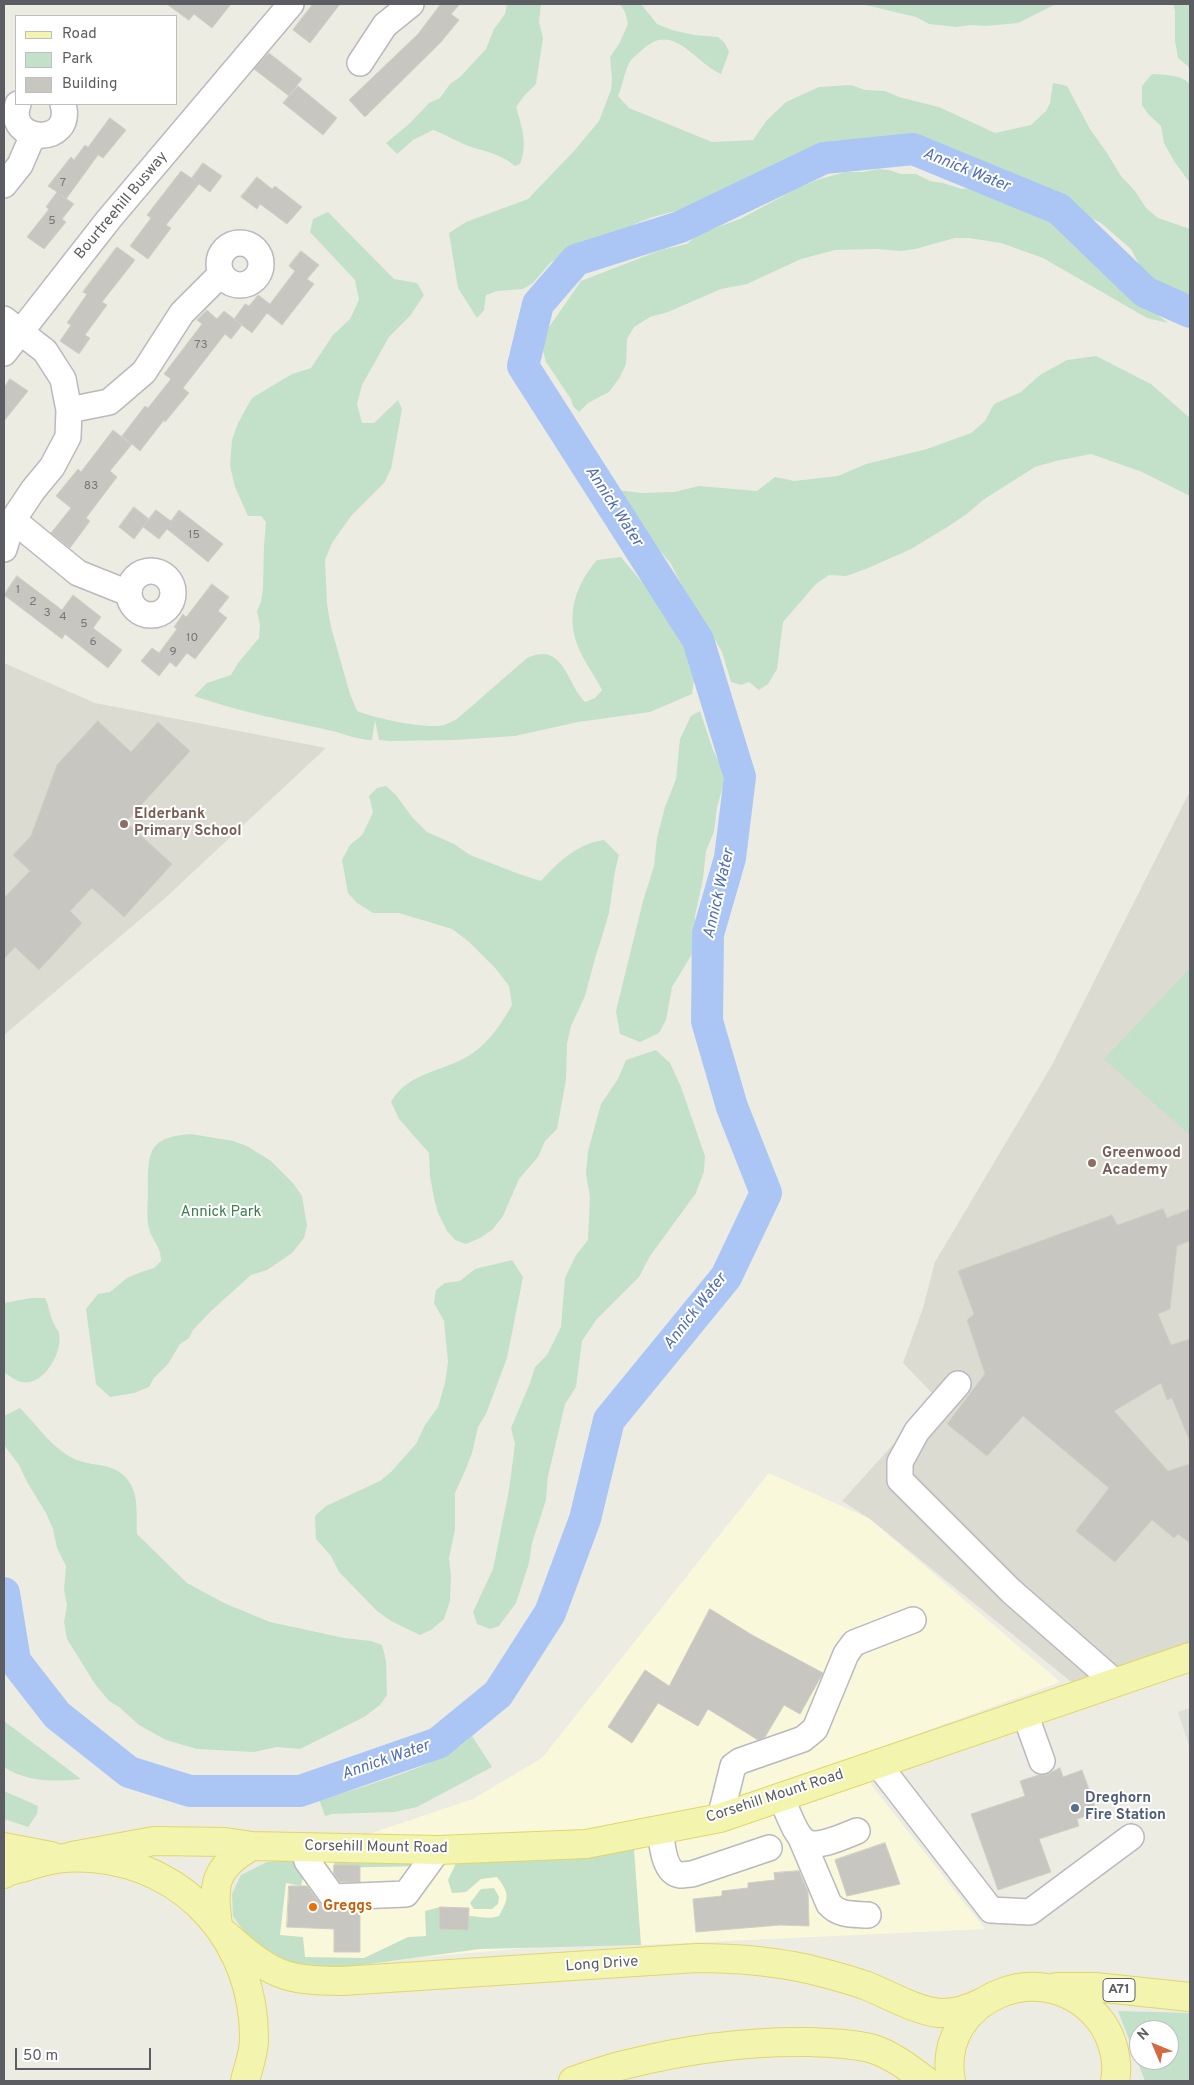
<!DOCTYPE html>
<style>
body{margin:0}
#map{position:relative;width:1194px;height:2085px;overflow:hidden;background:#ecece3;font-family:Overpass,sans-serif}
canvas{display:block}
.frame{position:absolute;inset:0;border:5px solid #5c5d62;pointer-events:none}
.legend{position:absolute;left:15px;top:15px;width:162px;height:90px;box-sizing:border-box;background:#fff;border:1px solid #bebec0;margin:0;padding:6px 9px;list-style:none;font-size:15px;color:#5c5d62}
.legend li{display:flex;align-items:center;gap:10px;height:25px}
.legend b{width:25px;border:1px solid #bebec0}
.north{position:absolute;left:1129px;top:2020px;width:50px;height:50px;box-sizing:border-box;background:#fff;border:1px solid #bebec0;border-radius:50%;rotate:315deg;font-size:14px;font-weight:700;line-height:20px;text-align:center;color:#5c5d62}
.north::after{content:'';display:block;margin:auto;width:18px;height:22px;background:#d56941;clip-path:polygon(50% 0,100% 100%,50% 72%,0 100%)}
.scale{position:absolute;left:15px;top:2048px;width:136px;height:22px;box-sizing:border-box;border:2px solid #5c5d62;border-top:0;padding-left:6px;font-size:15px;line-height:18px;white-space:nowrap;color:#5c5d62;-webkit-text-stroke:4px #fff;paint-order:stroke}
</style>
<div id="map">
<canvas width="1194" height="2085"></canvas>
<div class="frame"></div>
<ul class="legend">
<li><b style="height:6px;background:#f3f5af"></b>Road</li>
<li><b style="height:14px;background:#c3e1c9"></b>Park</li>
<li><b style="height:14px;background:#c8c6c0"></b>Building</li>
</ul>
<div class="north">N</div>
<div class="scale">50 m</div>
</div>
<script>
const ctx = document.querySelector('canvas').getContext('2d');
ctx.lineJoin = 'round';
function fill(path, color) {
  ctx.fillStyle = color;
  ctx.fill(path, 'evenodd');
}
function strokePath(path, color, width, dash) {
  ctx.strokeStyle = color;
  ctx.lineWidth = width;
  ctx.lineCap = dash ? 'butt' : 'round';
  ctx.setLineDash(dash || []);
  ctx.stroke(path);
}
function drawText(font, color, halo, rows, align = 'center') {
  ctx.font = font + ' Overpass,sans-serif';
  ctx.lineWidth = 4;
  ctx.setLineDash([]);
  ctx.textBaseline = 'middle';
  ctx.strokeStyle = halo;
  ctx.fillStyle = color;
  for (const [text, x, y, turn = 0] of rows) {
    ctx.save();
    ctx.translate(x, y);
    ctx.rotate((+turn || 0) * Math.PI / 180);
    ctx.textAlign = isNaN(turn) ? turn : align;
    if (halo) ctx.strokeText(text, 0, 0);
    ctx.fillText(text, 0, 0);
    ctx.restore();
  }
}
fill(new Path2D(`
 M769,1473l101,46 190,163 -197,72 9,32 113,143 -344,16 -93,1 -215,19 -61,-15 -4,-82 205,-69 69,-41z`), '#faf8db');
fill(new Path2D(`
 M1190,1708v41l-12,-37z`), '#deded8');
fill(new Path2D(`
 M4,663l91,40 231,45 -163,152 -159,135z
 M1190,791v866l-105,36 -215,-174 -28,-18 94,-104 -33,-34 20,-55 12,-46 117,-197z`), '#dcdbd2');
fill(new Path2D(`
 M507,4h34l-2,18 4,16 -7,46 -12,12 -8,11c6,20 12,37 4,57l-5,2c-12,-10 -26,-14 -41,-18 -13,-4 -27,-13 -41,-18l-20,10 -16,14 -11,-11 23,-19 20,-21 11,-5 10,-14 10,-7 26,-28 8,-20 11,-15z
 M620,4h21l16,20 15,6 22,5 24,2 7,6 4,9 -8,22c-27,-12 -48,-54 -79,-24 -3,3 -8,6 -11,10 -7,11 -8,25 -13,36l11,12 83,34 41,-2 14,-20 19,-18 33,-15 32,-2 14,5 20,1 14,6 40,10 56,26 36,-8 15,-14 4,-8 3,-20 14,3 23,43 17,24 14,23 14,15 11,17 12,10 32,11v65l-35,-9 -11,-11 -13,-25 -30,-26 -16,-8 -17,-16 -116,-51 -22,-7 -44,-1 -14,-3 -58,15 -13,8 -31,12 -20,5 -16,10 -39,19 -42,11 -18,7 -22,14 -19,4 -43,20 -18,21 -10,6 -26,2 -11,4 -2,15 -7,8 -19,-30 -9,-55 17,-11 62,-23 46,-48 25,-30 12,-31 1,-11 -2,-22 9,-13 9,-20 -3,-12z
 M861,4h195l-38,19 -32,3 -16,-1 -14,2 -27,-3 -13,-7z
 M1173,4h17v64l-12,-10 -3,-17v-30z
 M1152,74c13,1 28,0 38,10v99l-16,-22 -10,-18 -3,-17 -12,-11 -7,-10v-19z
 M878,169l11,1 12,4h15l14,7 13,2 19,6 27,-1 48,29 9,2 23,13 32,25 16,14 25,31 26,21 -21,-5 -104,-60 -42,-15 -32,-5h-14l-40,11 -14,2 -24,-2 -42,1 -34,9 -54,25 -26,5 -53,23 -18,5 -16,10 -7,12 -1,25 -6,13 -11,15 -21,11 -9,9 -6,-6 -2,-7 -25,-37 -3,-11 2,-18 36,-52 80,-31 26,-6 11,-10 42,-15 60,-32 20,-8 25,-7h18z
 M328,212l66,67 23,4 7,12 -14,21 -21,21 -27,48 -5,19 5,19h12l24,-23 4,9 -11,60 -7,14 -33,33 -19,27 -7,17 2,44 4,23 19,67 7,17c21,8 59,16 82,15 7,-1 12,-4 18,-7l70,-61c37,-17 39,25 58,44l10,-4 7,-8c-7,-14 -17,-27 -23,-41 -14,-32 -4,-64 18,-89l24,-3 33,40 14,14 11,22 15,46 -2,15 -42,18 -72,10 -63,14 -61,4 -64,1 -11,-1 -4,-20 -3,20c-15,0 -29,-7 -44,-10 -46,-10 -91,-19 -134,-34l13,-13 24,-8 7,-12 21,-25 1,-13 -3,-14 4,-9 2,-14 1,-43 2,-23 -5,-6h-13l-13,-29 -5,-21 2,-26 6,-17 14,-25 40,-24 19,-6 22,-33 17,-16 9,-19 -4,-20 -45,-48 3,-13z
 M1096,356l55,28 39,34v78l-48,-24 -51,-18 -35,7 -21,6 -52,33 -15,13 -19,13 -38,23 -45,20 -20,7 -17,-1 -13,9 -33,38 -6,47 -9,15 -9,6 -10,-8 -8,3 -10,-3 -9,-30 -16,-28 -15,-20 -20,-40 -20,-24 -10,-17 -13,-14 -11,-19 24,3 33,-1 25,-6 58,5 18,-14 19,4 44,-5 28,-12 61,-15 44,-16 14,-12 9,-17 27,-12 19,-17 27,-15z
 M700,711l13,39 9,18 2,15 -7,24 -3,25 -8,19 -3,28 -8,37v33l-23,38 -6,33 -7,13 -19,9 -20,-8 -4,-23 27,-110 11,-35 3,-28 8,-31 11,-28 4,-40 11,-23z
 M386,786l10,9 16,22 15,15 27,12 16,11 49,19 22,7c18,-20 36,-37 63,-41l15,15 -4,16 -6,42 -8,27 -5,15 -11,41 -14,30 -4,18 -1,36 -9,49 -12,12 -7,16 -19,22 -16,37 -11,14 -12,8 -14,6 -11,-4 -8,-9 -9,-18 -4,-15 -4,-22 -1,-23 -30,-34 -8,-17c17,-31 55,-30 82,-49 18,-13 28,-29 39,-48l-3,-19 -13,-17 -28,-28 -16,-12 -53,-16h-26l-16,-10 -9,-10 -6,-33 8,-15 12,-10 7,-14 4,-9 -4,-16 8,-8z
 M1190,968v167l-86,-76z
 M656,1050l14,13 11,24 24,69 -1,15 -8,22 -46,63 -11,21 -43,43 -14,21 -6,46 -11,17 -17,72 -2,24 -14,43 -3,20 -13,40 -17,23 -9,3 -13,-5 -4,-12 20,-43 16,-79 6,-46 -4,-16 19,-45 5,-16 12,-12 14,-28 4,-49 11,-23 12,-15 2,-43 -4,-23 2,-23 13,-47 17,-25 8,-19z
 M191,1134l42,7 14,5 24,15 22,22 9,13 5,30 -3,12 -12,15 -25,17 -16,5 -40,36 -18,19 -4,8 -9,6 -12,20 -14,14 -5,9 -15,6 -24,4 -14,-13 -10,-75 12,-15 12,-2 17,-14 14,-6 13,-4 7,-7c0,-15 -8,-19 -12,-32 -3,-12 -1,-26 -1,-39 0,-38 0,-53 43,-56z
 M512,1260l11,17 -16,81 -21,56 -8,13 -6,26 -7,18 -10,22v36l-6,29 2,18 -1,25 -6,18 -13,11 -11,5 -29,-14 -14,-10 -38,-39 -8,-16 -15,-17 -1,-23 11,-10 54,-25 11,-9 25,-28 9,-19 13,-18 7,-24 3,-21 -4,-41 -10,-18 2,-13 9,-7 15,-2 15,-12z
 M31,1298h14c4,8 5,18 9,26 1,3 5,7 5,10 4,19 -16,53 -38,48 -6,-2 -12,-6 -17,-10v-69z
 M20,1408c18,18 33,42 57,52 12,5 26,4 37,9 27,13 22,40 23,65l50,49 37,20 46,19 74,16 27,3 11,4 4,15 1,35 -7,10 -16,12 -64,32 -23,-2 -23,5 -57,-3 -31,-9 -27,-15 -20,-18 -10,-6 -14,-17 -28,-45 -3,-17 3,-17 -3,-15 2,-24 -9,-18 -4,-19 -7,-16 -19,-31 -8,-17 -15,-20v-29z
 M4,1721l77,58c-26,3 -55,3 -77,-12z
 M472,1736l20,31 -75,40 -23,5 -62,2 -7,2 -6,-17c28,-6 55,-16 82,-25 27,-10 50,-18 71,-38z
 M4,1791l34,15 -1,8 -9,13 -24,-8z
 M634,1849l7,96 -161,4 -141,19 -40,3 -41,-19 -25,-36 -1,-22 9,-19 26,-13 16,-2 24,1 -6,25 -15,-3 -6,52 23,2 2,20 59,1 44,-21 18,-1 -1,-25 15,-4v22l28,1 1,-14c11,0 18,4 30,0 10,-18 11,-22 -2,-39l-16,2 -15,13 -14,1 -4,-13 9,-19 107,-2z
 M418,1860l2,6 -86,2v-7z
 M494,1888l5,9 -1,7 -6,5h-18l-4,-6 11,-14z
 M1118,2011l72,2v68h-45zM1139,2030h30v30h-30z`), '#c3e1c9');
strokePath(new Path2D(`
 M4,1593l11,68 42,54 72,57 61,19h110l138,-48 60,-49 52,-81 35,-94 24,-99 117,-143 40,-84 -34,-86 -25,-86 1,-87 22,-76 10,-81 -42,-137 -175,-274 15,-62 38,-44 104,-33 144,-69 89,-9 146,60 86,83 45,20`), '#abc6f5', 32);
const building = new Path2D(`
 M167,4h64l-19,24 -18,-14 -5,6z
 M313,4h27l-30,39 -17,-13z
 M441,4h19l-9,10 8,6 -18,22 -76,75 -16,-17 69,-66z
 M269,53l33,26 -13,17 -35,-27z
 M298,86l39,32 -14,17 -40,-32z
 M110,118l16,12 -23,28 -6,-4 1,1 -32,44 -5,-4 13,9 -12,15 4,3 -22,27 -17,-12 22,-28 -3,-2 11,-15 -9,-6 23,-29 3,3 11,-15 3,2z
 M203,163l19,13 -12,16 -11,-8 -33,41 5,3 -23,31 -18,-13 21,-28 -4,-3 34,-44 15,10 -4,-3z
 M257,177l15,12 3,-3 27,21 -15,17 -27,-20 -3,5 -16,-12z
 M117,247l18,13 -33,42 5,3 -22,30 5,3 -11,16 -19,-13 11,-16 -4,-2 20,-29 -4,-2z
 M301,251l18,14 -12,14 7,5 -32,41 -15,-12 -15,20 -18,-14 11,-15 4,2 9,-11 12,9 25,-33 -6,-5z
 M207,310l10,9 7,-8 18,14 -11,14 -6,-5 -42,54 6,5 -24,29 -1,-2 -24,31 -8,-7 -22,27 7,6 -31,41 4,3 -20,27 -19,-15 20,-25 -15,-12 22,-27 3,3 32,-42 18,14 -9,-8 23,-30 3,2 23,-29 -7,-5 38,-50 -5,-4z
 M10,379l18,12 -24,30v-33z
 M134,507l15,12 -15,20 -15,-12z
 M156,510l15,11 8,-11 44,34 -15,18 -41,-33 -8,10 -16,-12z
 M17,576l45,34 11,-15 28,22 -8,11 29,22 -14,18 -43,-34 -3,5 -58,-44z
 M212,584l17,13 -11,14 9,7 -32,41 -8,-6 -11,14 -6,-5 -11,14 -18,-15 11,-13 7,5 18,-24 -3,-2 9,-13 3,3z
 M98,721l33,31 27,-30 32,29 -64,71 46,42 -48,53 -32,-29 -22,23 12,12 -43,47 -24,-23 -11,12v-61l26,-27 -17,-16 18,-19 26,-71z
 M1163,1209l4,9 23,-9v32l-13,5 -7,63 -12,5 13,31 19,-6v103l-18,-44 -5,2 -6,-17 -47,28 54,60 22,-7v79l-12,-9 -4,4 -22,-18 -37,42 -39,-31 33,-43 -86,-72 -36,40 -40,-32 38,-50 -18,-54 7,-6 -16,-43 154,-56 5,10z
 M710,1609l42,26 71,38 -23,41 -16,-9 -19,32 -7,3 -50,-31 -10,17 -40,-23 -26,40 -24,-16 37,-57 24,16z
 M1060,1768l3,9 19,-7 15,42 -20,7 2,7 -40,13 12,33 -53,18 -27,-76 54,-18 -5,-15 19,-6h7z
 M885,1843l15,41 -53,12 -12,-36z
 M334,1865h26v17h-20l-6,-8z
 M799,1871l9,21 1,34 -29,-1 -84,7 -3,-33 29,-3v-5l26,-3v-5l27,-3 -1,-7z
 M289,1886h18l14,19 6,5h33v42h-26v-23l-47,-2z
 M440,1907l29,1 -1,22 -28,-1z`);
fill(building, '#c8c6c0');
strokePath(building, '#d0cfc3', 1);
const minor = new Path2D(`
 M360,63l25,-38 26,-21
 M18,104c-14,39 57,44 45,0
 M4,185l16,-20 13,-30
 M219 264a21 21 0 1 1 42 0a21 21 0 1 1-42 0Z
 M4,319l41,32 18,28 6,31 -1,27 -16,30 -19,23 -20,30 -9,29
 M4,353l105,-134 182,-215
 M69,410l40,-8 35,-30 38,-59 39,-39
 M13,520l65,53 50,20
 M129 593a22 22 0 1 1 44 0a22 22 0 1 1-44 0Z
 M958,1384l-41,47 -17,31v18l111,111 105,92
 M1025,1714l17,47
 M878,1764l113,146 39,2 101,-75
 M781,1797c22,52 21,57 76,34
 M720,1818l13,-52 7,-5 63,-22 12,-10 31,-75 8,-11 59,-23
 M660,1829c2,13 3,43 20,46 3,0 8,-1 12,-1l77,-26
 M801,1838l28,66c11,12 24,10 39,11
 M304,1847l3,14 26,36 73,-3 32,-44`);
const major = new Path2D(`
 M4,1847l47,9
 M72,1856l82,-15 71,1 27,4 186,4 148,-6 134,-26 470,-161
 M4,1874c6,-4 14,-5 21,-7 26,-8 40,-11 67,-9 97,8 163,87 162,182 0,13 -6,28 -9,41
 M218,1925c-6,-40 -4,-58 34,-79
 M225,1934c44,39 57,47 117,47l355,-23c37,0 75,3 111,11 20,5 40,10 59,17 23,9 47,24 72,27 16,1 30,-4 44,-11
 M1057,1987h38l95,10
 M573,2081c18,-6 36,-13 55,-17 59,-15 121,-23 182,-22 20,1 40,1 60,6 21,6 39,20 56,33
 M951,2081c-16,-84 98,-131 151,-58 11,16 17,39 13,58`);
strokePath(minor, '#b9b9be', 28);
strokePath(major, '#e1d668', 30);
strokePath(minor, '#fff', 25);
strokePath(major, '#f3f5af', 28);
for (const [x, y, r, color] of [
 [124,824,5,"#8d6e63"],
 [1092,1163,5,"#8d6e63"],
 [1075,1808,5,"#5c6f8a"],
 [313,1907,5,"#e8710a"]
]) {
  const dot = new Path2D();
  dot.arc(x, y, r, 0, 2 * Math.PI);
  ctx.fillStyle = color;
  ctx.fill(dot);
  strokePath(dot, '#fff', 2);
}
drawText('12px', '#77777a', null, [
 ["7",63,184],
 ["5",52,222],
 ["73",201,346],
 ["83",91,487],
 ["15",194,536],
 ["1",18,591],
 ["2",33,603],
 ["3",47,614],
 ["4",63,618],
 ["5",84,625],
 ["10",192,639],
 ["6",93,643],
 ["9",173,653]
]);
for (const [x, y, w] of [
 [1119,1990,32]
]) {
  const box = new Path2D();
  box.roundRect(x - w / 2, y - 11.5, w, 23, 4);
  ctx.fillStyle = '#fff';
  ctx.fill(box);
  strokePath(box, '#5c5d62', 1);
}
drawText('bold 14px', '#5c5d62', null, [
 ["A71",1119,1990]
]);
drawText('15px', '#5c5d62', '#fff', [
 ["Bourtreehill Busway",122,206,-50],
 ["Corsehill Mount Road",775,1797,-18],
 ["Corsehill Mount Road",376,1848,1],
 ["Long Drive",602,1965,-4]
]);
drawText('bold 15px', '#785e54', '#fff', [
 ["Elderbank",134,815],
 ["Primary School",134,832],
 ["Greenwood",1102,1154],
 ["Academy",1102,1171]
], 'left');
drawText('15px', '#3e7f4e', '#fff', [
 ["Annick Park",221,1213]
]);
drawText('bold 15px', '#4e5e75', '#fff', [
 ["Dreghorn",1085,1799],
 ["Fire Station",1085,1816]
], 'left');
drawText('bold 15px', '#c56008', '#fff', [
 ["Greggs",323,1907]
], 'left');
drawText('italic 16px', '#516eb5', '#fff', [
 ["Annick Water",966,171,22],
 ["Annick Water",613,507,57],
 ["Annick Water",720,894,-77],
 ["Annick Water",696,1312,-52],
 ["Annick Water",386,1761,-19]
]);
</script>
